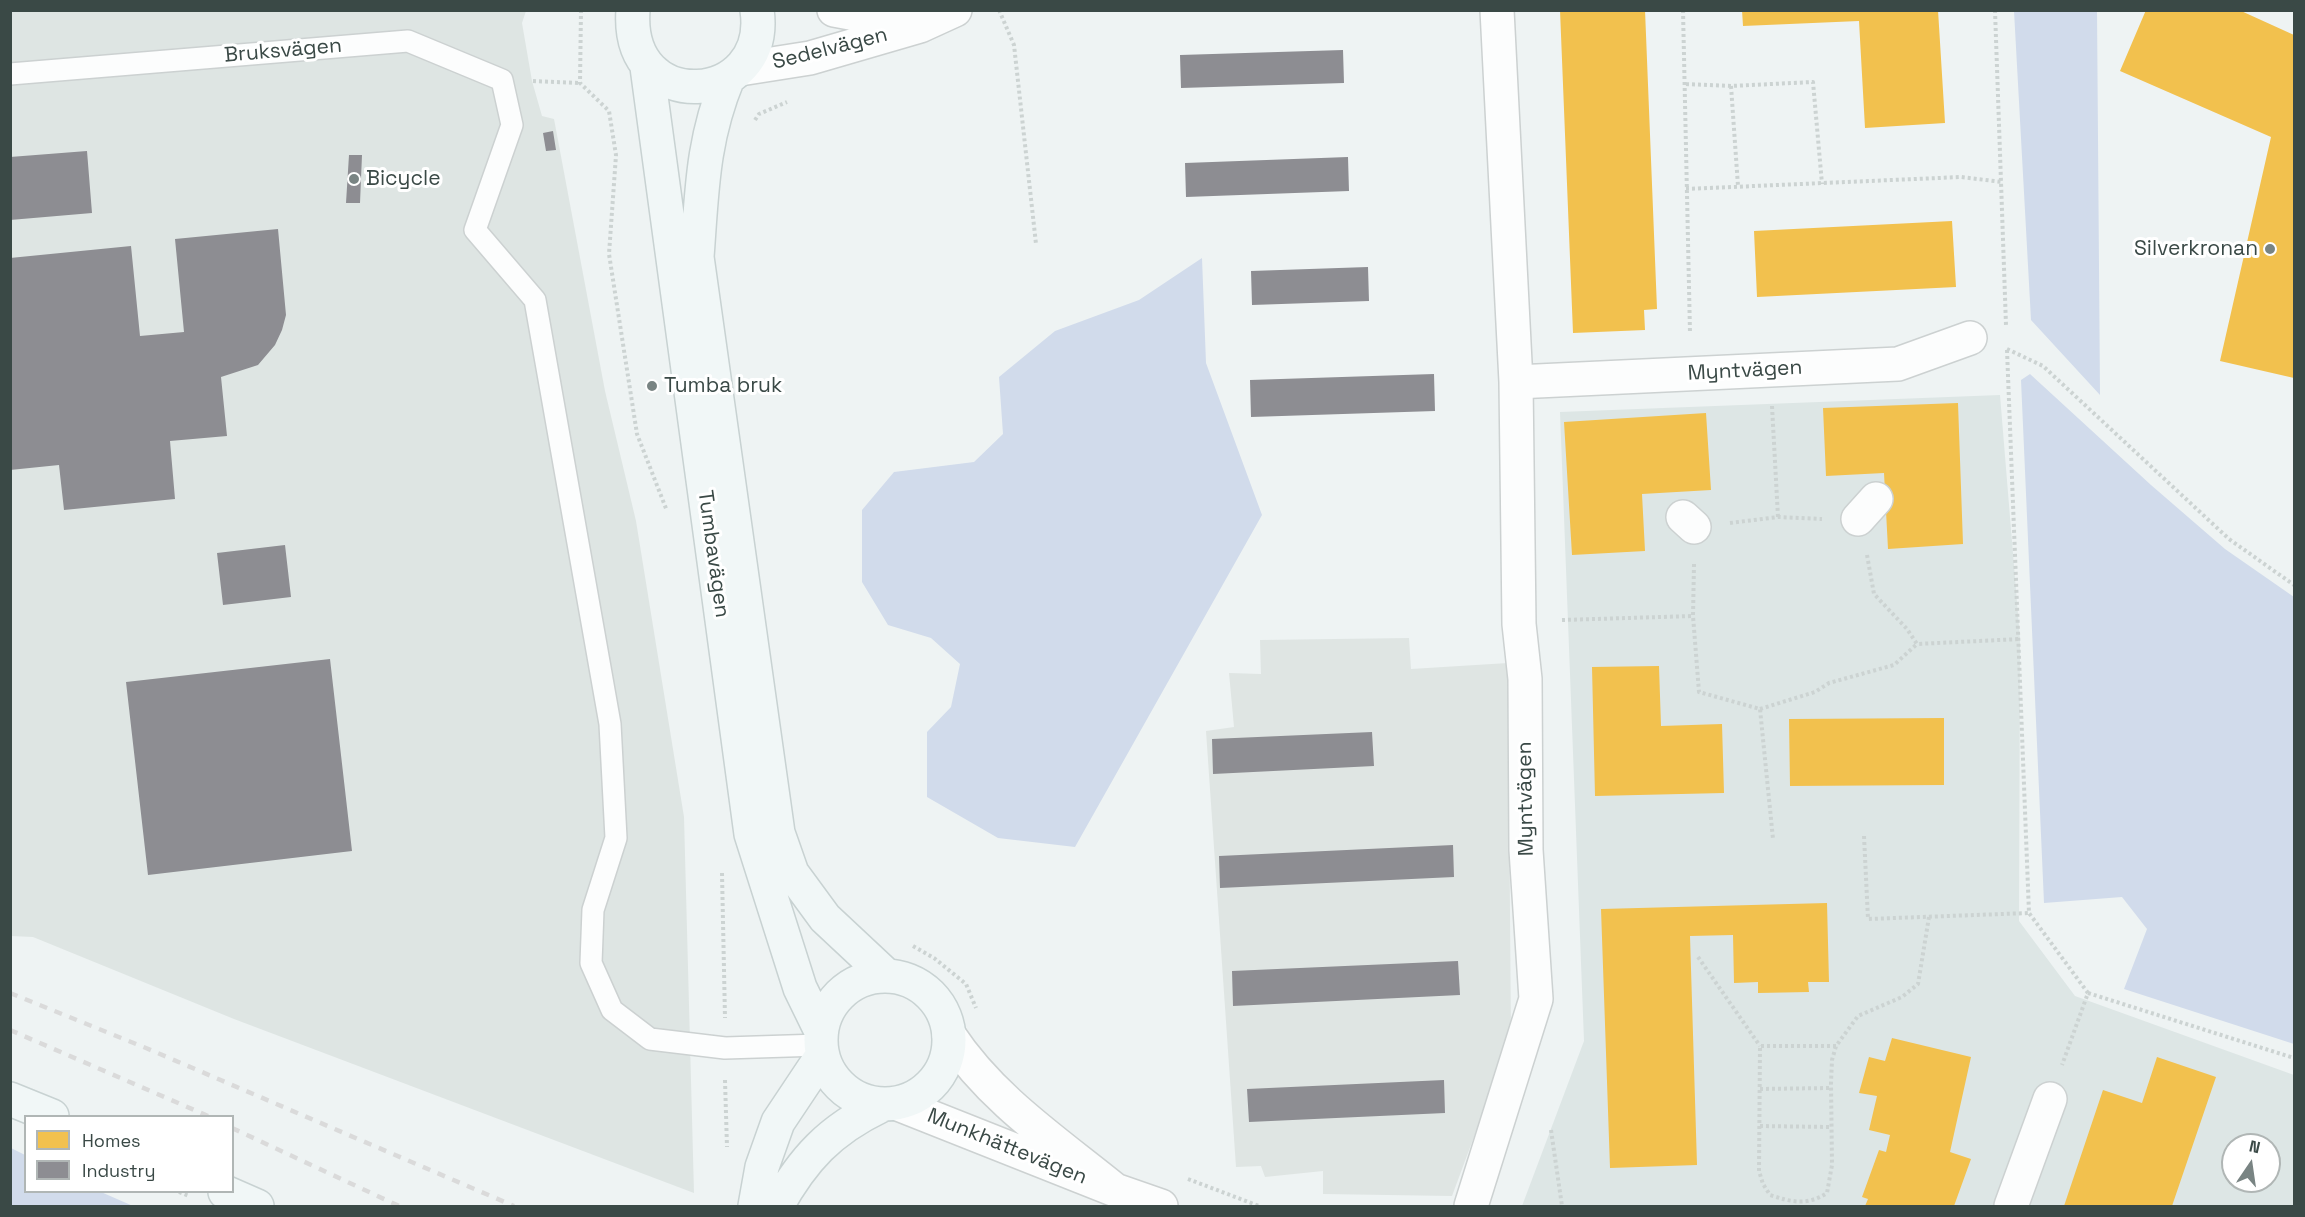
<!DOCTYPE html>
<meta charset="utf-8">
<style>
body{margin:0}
#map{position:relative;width:2305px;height:1217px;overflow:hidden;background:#eef3f3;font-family:"Space Grotesk",sans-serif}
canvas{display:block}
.frame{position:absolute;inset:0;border:12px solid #3a4946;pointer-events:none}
.legend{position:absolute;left:24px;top:1115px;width:210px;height:78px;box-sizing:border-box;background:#fff;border:2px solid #b0b6b5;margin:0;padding:8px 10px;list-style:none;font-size:18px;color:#3a4946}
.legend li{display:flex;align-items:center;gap:12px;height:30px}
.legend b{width:30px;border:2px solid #b0b6b5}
.north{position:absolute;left:2221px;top:1133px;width:60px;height:60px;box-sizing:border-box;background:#fff;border:2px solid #b0b6b5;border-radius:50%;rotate:13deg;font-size:16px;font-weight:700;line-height:24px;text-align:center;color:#3a4946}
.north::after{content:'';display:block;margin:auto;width:21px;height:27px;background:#798483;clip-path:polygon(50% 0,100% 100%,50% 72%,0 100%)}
</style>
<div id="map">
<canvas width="2305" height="1217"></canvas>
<div class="frame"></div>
<ul class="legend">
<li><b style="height:16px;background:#f2c14e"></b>Homes</li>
<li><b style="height:16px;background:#8d8d92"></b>Industry</li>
</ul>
<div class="north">N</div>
</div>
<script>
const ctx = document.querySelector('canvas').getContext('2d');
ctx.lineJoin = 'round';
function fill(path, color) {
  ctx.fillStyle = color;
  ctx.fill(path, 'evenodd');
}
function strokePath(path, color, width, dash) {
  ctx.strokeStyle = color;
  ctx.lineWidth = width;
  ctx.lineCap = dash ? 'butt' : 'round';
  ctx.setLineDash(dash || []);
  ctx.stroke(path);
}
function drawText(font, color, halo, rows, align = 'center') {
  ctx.font = font + ' "Space Grotesk",sans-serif';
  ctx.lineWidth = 6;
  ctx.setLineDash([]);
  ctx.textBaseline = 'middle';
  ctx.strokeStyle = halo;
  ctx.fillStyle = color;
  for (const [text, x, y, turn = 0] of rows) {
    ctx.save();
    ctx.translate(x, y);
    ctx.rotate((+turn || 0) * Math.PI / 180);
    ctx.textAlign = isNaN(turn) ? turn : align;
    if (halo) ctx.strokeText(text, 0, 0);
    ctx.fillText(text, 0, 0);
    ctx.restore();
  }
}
fill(new Path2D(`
 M2000,395l20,244 -1,282 56,75 219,79v131h-772l62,-165 -24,-629zM2233,1145h36v36h-36z`), '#dde6e5');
fill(new Path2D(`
 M10,11h516l-4,12 10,58 10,35 12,3 51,272 31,130 48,296 10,376 -460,-174 -201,-82 -22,-1z`), '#dee5e3');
fill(new Path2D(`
 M2014,11h83l3,384 -69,-75z
 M1202,258l4,105 56,152 -187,332 -77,-9 -71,-41v-65l24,-25 9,-43 -29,-26 -43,-13 -26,-43v-72l32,-38 80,-10 29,-28 -4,-57 56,-46 84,-31z
 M2030,374l121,111 74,64 69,48v447l-170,-55 23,-60 -25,-32 -78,6 -23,-523z
 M11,1148l14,7 1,37h75l32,14h-122z`), '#d1dbeb');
fill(new Path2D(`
 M1409,638l2,31 97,-6 3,374 -59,159 -129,-2v-23l-58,6 -4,-11 -25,1 -30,-436 28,-4 -5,-54 32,1 -1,-34z`), '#dfe5e3');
fill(new Path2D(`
 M1560,10h85l12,299 -13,1 1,20 -72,3z
 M1742,10h196l7,113 -80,5 -6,-107 -116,5z
 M2146,10h93l55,25v343l-74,-17 51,-224 -151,-66z
 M1952,221l4,66 -199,10 -3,-66z
 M1958,403l5,141 -75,5 -4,-76 -58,3 -3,-68z
 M1706,413l5,77 -69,4 3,57 -73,4 -8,-133z
 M1659,666l2,60 61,-2 2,69 -129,3 -3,-129z
 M1944,718v67l-154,1 -1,-67z
 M1827,903l2,79h-21l1,10 -51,1v-11l-24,1 -1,-48 -43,1 7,229 -87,3 -9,-259z
 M1892,1038l79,19 -21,95 21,7 -17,47h-89l3,-7 -6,-2 17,-47 7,2 4,-17 -21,-5 8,-34 -18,-3 10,-36 16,4z
 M2157,1057l59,20 -44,129h-108l39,-116 39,13z`), '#f2c14e');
fill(new Path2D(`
 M1343,50l1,33 -163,5 -1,-33z
 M553,131l3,19 -10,1 -3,-18z
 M87,151l5,62 -82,7v-63z
 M349,155h13l-2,48h-14z
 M1348,157l1,34 -163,6 -1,-34z
 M278,229l8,86 -4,15 -7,15 -17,20 -37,12 6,59 -57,5 5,58 -111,11 -5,-45 -49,5v-212l121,-12 9,90 44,-4 -9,-93z
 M1368,267l1,34 -117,4 -1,-34z
 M1434,374l1,37 -184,6 -1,-37z
 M285,545l6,52 -68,8 -6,-52z
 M330,659l22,192 -204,24 -22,-193z
 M1372,732l2,34 -161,8 -1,-35z
 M1453,845l1,32 -234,11 -1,-32z
 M1458,961l2,34 -227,11 -1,-35z
 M1444,1080l1,33 -196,9 -2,-33z`), '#8d8d92');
const lane = new Path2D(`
 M10,74l398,-33 94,39 10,45 -37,105 60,70 75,424 6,114 -23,72 -2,53 21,47 38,29 75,9 95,-3`);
const street = new Path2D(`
 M920,26l35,-16
 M740,69l70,-11 110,-32 -86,-16
 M1516,382l382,-18 72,-26
 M1683,517l11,10
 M1858,519l18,-20
 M898,1104l217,86c-59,-48 -124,-91 -166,-155
 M1115,1190l46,16
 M1471,1206l65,-207 -10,-149 -1,-171 -6,-55 -3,-242 -19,-372
 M2011,1206l39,-107`);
const secondary = new Path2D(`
 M633,10c-8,108 138,96 124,0
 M647,67l104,767 49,154 21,43
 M728,78c-26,63 -26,113 -31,179l81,576 14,40 33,45 62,58
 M821 1040a64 64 0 1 1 128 0a64 64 0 1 1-128 0Z
 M10,1099l42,17
 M225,1192l32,14
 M755,1206l7,-39 16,-45 44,-66
 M777,1206c26,-47 53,-76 103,-100`);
strokePath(lane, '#ccd1d1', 24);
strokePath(street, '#ccd1d1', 36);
strokePath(secondary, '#c8d2d2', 36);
strokePath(new Path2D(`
 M581,10l-1,73 29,28 7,44 -7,99 28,180 30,77
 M999,10l15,35 22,199
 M1683,10l7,323
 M1995,10l11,315
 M533,81l47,2
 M1686,84l45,2 82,-4 9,102
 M1731,86l7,100
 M755,120l4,-6 28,-12
 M1686,189l275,-12 41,5
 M2007,349l36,17 186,173 65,46
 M2007,350l22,563 59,80 -26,72
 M1772,406l6,111
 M1730,523l48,-6 44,2
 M1867,555l7,39 33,35 10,15 103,-5
 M1694,564l-1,52 6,76 61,17 13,130
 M1562,620l131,-4
 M1760,709l55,-17 14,-9 65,-18 23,-21
 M1864,836l4,83 161,-6
 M722,873l3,145
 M913,946l21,12 32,26 10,24
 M1698,957l62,89
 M2088,993l206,65
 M1836,1046h-76l-1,125 4,13 7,11c21,7 37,11 57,-2l5,-28 -1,-82 1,-23 4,-14 22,-30 44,-19 16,-13 11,-67
 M725,1080l2,67
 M1760,1089l71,-1
 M1760,1126l71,1
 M1551,1130l11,76
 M1188,1179l71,27
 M179,1192l10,4`), '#ccd3d2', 4, [3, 3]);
strokePath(lane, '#fcfdfd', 21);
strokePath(street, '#fcfdfd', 33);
strokePath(secondary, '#f1f7f7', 33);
strokePath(new Path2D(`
 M10,993l136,55 368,158
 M10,1030l198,86
 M232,1128l167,78`), '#dadada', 4.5, [8, 8]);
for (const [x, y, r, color] of [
 [354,179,6,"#798483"],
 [2270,249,6,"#798483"],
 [652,386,6,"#798483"]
]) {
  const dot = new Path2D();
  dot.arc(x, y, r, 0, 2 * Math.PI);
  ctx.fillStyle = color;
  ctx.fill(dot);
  strokePath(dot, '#fff', 2);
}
drawText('21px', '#3a4946', '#fff', [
 ["Sedelvägen",830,49,-14],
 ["Bruksvägen",283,51,-5],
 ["Myntvägen",1745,371,-3],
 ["Tumbavägen",713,554,82],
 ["Myntvägen",1526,799,-91],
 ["Munkhättevägen",1007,1147,22]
]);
drawText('21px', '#3a4946', '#fff', [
 ["Bicycle",366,179],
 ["Silverkronan",2258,249,"right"],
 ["Tumba bruk",664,386]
], 'left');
</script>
